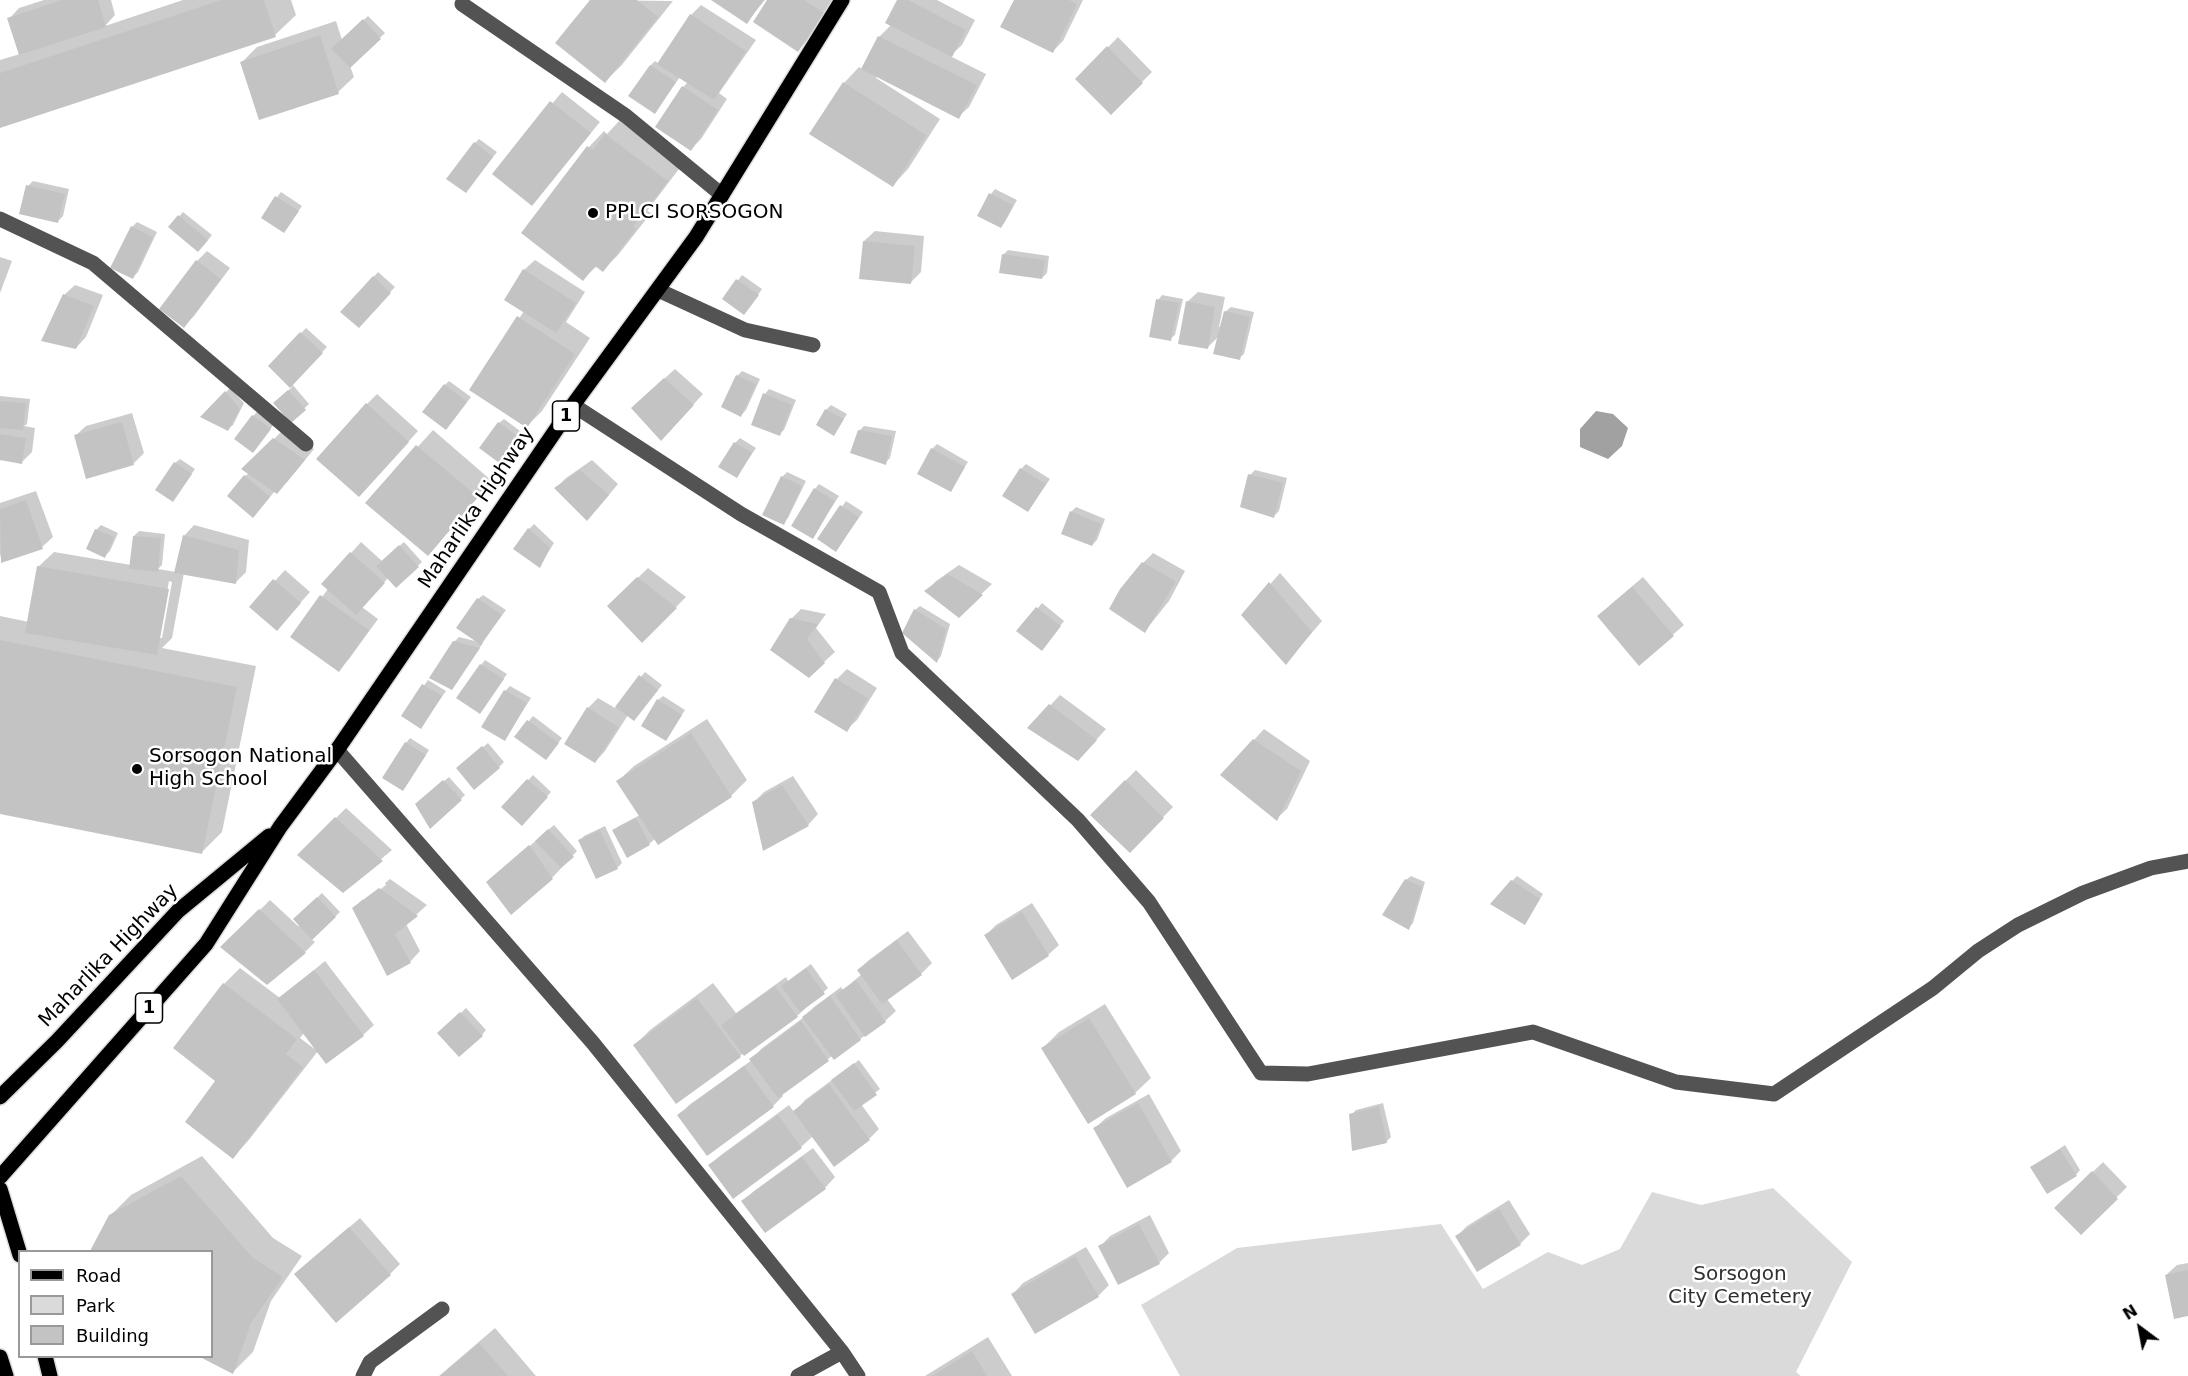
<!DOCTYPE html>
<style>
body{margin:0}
#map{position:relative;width:2188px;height:1376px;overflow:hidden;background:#fff;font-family:"DejaVu Sans",sans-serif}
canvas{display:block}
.legend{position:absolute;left:18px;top:1250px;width:195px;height:108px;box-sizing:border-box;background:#fff;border:2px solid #999;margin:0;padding:8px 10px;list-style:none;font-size:18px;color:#000}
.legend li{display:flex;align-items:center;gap:12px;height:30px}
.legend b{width:30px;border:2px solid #999}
.north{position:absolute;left:2110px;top:1298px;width:60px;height:60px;-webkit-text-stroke:4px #fff;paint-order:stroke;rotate:328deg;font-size:16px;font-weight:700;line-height:24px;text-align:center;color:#000}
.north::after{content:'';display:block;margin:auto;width:21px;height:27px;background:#000;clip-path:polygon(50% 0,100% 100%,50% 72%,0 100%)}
</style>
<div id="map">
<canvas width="2188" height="1376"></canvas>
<ul class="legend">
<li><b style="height:8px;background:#000"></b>Road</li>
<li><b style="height:16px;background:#dadada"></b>Park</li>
<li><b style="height:16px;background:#c3c3c3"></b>Building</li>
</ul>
<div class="north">N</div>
</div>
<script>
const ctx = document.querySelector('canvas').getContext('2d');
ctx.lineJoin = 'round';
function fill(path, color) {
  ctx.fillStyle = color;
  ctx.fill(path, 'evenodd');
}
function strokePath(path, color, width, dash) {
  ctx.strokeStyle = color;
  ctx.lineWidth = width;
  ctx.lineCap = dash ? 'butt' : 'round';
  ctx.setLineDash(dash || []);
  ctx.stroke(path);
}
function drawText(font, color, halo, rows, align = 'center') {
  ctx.font = font + ' "DejaVu Sans",sans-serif';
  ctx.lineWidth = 5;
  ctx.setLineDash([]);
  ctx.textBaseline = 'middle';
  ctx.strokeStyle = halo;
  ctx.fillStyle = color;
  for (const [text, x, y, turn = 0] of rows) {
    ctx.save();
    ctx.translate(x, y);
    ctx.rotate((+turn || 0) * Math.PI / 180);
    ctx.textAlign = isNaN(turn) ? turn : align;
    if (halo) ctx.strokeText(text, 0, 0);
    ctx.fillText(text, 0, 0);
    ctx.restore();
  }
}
fill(new Path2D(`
 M1773,1188l79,74 -56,110 5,4h-621l-39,-71 96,-57 204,-24 42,65 65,-37 34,13 38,-16 32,-57 49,13z`), '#dadada');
fill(new Path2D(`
 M1596,411l17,3 15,14 -6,18 -14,13 -28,-12v-18z`), '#a1a1a1');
fill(new Path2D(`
 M44,0h67l4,15 -10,11 78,-26h108l5,15 -21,20 -275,91v-66l20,-6 -11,-35 10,-11z
 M592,0l81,1 -52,65 -16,15z
 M714,0h51l-18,22z
 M769,0h61l3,2 -25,38 -10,10z
 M899,0h38l38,20 -13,25 -12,11 36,18 -17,33 -11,10 -81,-41 -1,2 64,41 -32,50 -15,16 -49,-102 15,-16 3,2 17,-32 13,-13z
 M1015,0h68l-20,41 -11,11z
 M701,5l55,35 -37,53 8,6 -26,40 -10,10 -8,-62 5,-5 -8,-5 -25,35 -4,-47 4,-4 3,2 33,-48z
 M368,16l17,17 -35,33 4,11 -16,15 -96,-30 15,-15 79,-26 6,19z
 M1118,37l34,35 -41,41 -34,-34z
 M562,92l38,30 -68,82 -38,-31z
 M621,119l61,46 -35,46 4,2 -33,42 -15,15 -6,-4 -14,13 -60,-46 66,-86 15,-16 3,3z
 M479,139l18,13 -31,39 9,-48z
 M33,181l36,8 -6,27 -5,5 -30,-35z
 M995,189l22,11 -12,22 -4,5 -10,-33z
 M281,192l21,14 -18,25 -7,-34z
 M183,212l29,23 -9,11 -33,-19z
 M137,222l20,10 -19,40 -5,5 -1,-50z
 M875,231l49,5 -3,36 -10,10 -47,-41z
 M1008,250l41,6 -2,17 -5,5 -39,-23z
 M207,251l23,17 -36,48 -10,10 13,-65z
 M0,257l12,4 -12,32z
 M535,260l50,32 -19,30 24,16 -48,73 -15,15 -56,-36 53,-79v-41z
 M378,272l17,15 -36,39 -17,-14z
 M742,275l20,14 -13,19 -25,-9z
 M75,285l28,10 -17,42 -10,11 -12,-53z
 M1198,292l27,5 -6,30h3l4,-16 5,-4 23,5 -10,42 -5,4 -19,-23 -13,13 -20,-46z
 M1162,295l21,4 -8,36 -5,4 -12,-39z
 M306,328l21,19 -35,37 17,20 -18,17 -16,-18 17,-16 -22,-21z
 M675,369l28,25 -32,35 -28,-31z
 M742,371l18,8 -14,31 -5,5 -4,-39z
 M449,381l22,16 -20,26 -6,-38z
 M230,388l14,15 -11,22 -5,4 -26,-12z
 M769,389l27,11 -12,30 -5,4 -14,-40z
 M377,394l41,37 -49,54 -2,-81z
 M0,396l30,3 -3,25 -3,2 11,2 -3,24 -10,10 -22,-3z
 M831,405l16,9 -13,20 -8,-24z
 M258,411l16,13 -16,22 -5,-30z
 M132,413l12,40 -11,11 -58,-28 11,-10z
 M504,419l20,15 -17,24 -8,-35z
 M864,426l32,5 -6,27 -5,5 -26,-32z
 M284,429l30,20 -27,33 -12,9 -17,20 -13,-35 4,-3 -5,-4z
 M433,430l59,51 -64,73 -61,-51z
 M740,438l16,10 -19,28 -2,-33z
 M937,444l31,18 -18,28 -18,-41z
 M180,459l15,10 -22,31 2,-37z
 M592,460l26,24 -21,25 -41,-21 10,-10z
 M1026,464l24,15 -22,32 -7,-42z
 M1255,470l32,8 -8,33 -5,5 -24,-41z
 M787,472l19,9 -18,37 -5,5 -1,-46z
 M819,484l20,12 -27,41 3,-48z
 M36,491l17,46 -11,10 -40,14 -2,-7v-51z
 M846,501l17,11 -27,38 -17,-11z
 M1076,507l29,12 -8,21 -5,5 -21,-33z
 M534,524l20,19 -15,24 -10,-38z
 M101,525l17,8 -8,18 -5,5 -9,-26z
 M194,525l55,15 -3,32 -10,10 -52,-9 -12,65 -10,10 94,18 -34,166 -20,20 -202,-40v-196l29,6 9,-55 16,-15 77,13 3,-29 5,-5 26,3 -3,31 -4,4 18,3 8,-36zM169,581l3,1 -10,56h-3z
 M361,542l21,19 22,-19 18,20 -26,24 -8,-8 -26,29 16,12 -29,40 -10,11 -47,-33 36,-48 -5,-5z
 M1153,553l32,18 -16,30 -24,30 -2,-68z
 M959,565l33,19 -34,32 -32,-25 10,-10z
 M648,568l38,29 -44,44 -33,-35z
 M285,570l25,22 -23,26 -36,-11z
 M1280,573l42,48 -36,42 -43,-48z
 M1643,577l41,48 -45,39 -30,-58z
 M483,595l23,15 -24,32 1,1 -27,40 -2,-41 5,-5 20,5 -1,-43z
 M1042,603l22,18 -18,23 -27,-13z
 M920,606l30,18 -9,32 -4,5 -22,-51z
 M801,609l25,5 -10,14 19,24 -11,10 -33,-43z
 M485,660l22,14 -23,33 -3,-42z
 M847,669l30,19 -20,32 -11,10 -9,-51z
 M645,672l17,13 -23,29 -11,1 -23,36 -10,11 -7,-54 10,-10 17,10z
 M428,680l18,11 -25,36 -18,-12z
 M510,686l21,12 -26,41v-48z
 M1060,695l46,34 -18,20 -58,-22z
 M663,696l22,14 -19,29 -8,-39z
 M533,716l29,22 -12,16 -34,-17z
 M707,719l40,61 -16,16 -72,47 -3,-5 -7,6 -35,-14 5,-4 21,-11 -22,-34 16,-15z
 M1264,729l46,32 -23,48 -11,10 -54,-44z
 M410,738l19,12 -22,34 -1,-41z
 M488,743l16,19 -5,5 -37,-3z
 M1136,770l37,37 -43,44 -38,-36z
 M533,775l18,17 -29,32 -19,-17z
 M793,776l25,38 -10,11 -55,-22 11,-11z
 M449,777l16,18 -34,32 -10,-27z
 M346,808l46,42 -49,41 -44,-36z
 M554,825l23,26 -25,27 -64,4z
 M605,826l17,37 -5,5 -37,-27 4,-5z
 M1411,876l14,6 -12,41 -4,5 -3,-48z
 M1517,876l26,18 -18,29 -13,-42z
 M390,879l37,26 -21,19 14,27 -10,11 -56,-54 9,-9v3l23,-17 -1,-2z
 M322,893l18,19 -29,27 4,3 -10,10 -82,-5 47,-47 28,26 2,-1 -5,-6z
 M1032,903l27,42 -11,10 -36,23 -26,-43 10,-10z
 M908,931l24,32 -11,11 -34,25 9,12 -11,10 -51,37 -2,-2 -50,38 1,2 -10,10 -94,10 10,-11 63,-45 9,-11 43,-32 10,-10 27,-20 2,3 19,-16 -4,-4 11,-10z
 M325,961l49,64 -11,10 -36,27 -9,-11 -70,90 -15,16 -15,-76 -43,-33 49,-64 16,-16 40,30zM304,1033l12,17 -16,-12z
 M811,964l17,24 -31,28 -57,40 -105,-11 15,-15 63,-47 23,30 50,-36 2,4z
 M1105,1004l46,74 -16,15 -46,29 -46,-74 16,-16z
 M466,1008l20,22 -4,5 -42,-2z
 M859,1060l21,29 -19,15 18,25 -10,10 -56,-3 -12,11 -91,18 11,-10 68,-50 5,7 11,-12z
 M1149,1094l32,57 -10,10 -76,-33 11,-10z
 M1383,1103l8,34 -5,5 -35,-27 5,-5z
 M2065,1145l15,25 -4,5 -44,-8z
 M813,1148l22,29 -10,11 -82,13 11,-10z
 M202,1156l71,82 29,18 -31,45 -18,51 -20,20 -21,-16v-104h-121l19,-36 21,-21z
 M2103,1162l24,25 -46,46 -25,-25z
 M1509,1200l21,34 -10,10 -63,-8 10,-10z
 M1150,1215l19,38 -10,10 -59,-16 10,-11z
 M360,1218l40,46 -10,10 -83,-10z
 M1086,1247l23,38 -11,11 -63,36 -22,-38 10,-11z
 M2188,1263v51l-22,-39 11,-10z
 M495,1328l41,48h-97z
 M988,1337l24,39h-87z`), '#0003');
fill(new Path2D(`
 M62,0h36l8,27 -87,28 -12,-37z
 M221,0h43l12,37 -276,91v-55z
 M590,0h47l21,17 -53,66 -50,-40z
 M711,0h52l-16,24z
 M767,0h37l20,13 -26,39 -45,-30z
 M897,0h11l58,30 -14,27 -67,-34z
 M1014,0h55l8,4 -24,49 -53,-26z
 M690,14l56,37 -32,49 -57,-36z
 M363,19l18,20 -31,29 -19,-19z
 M320,35l19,59 -80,26 -19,-58z
 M878,36l99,49 -18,34 -98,-50z
 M1107,46l36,37 -32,32 -36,-36z
 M650,65l26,17 -21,32 -27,-18z
 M843,82l83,53 -33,52 -84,-53z
 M682,86l36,24 -27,41 -36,-24z
 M550,101l41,32 -59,73 -40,-32z
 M605,134l63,47 -35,46 3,2 -33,43 -8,-6 -12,15 -62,-48 66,-87 6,4z
 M474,142l19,15 -27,36 -20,-14z
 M26,185l39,9 -7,29 -39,-9z
 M989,193l24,12 -12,23 -24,-12z
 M275,196l24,15 -15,22 -23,-15z
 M178,215l30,25 -10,12 -30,-25z
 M131,226l22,11 -20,42 -23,-11z
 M863,241l52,5 -4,38 -52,-5z
 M1002,254l43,6 -3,19 -43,-6z
 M196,260l25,19 -37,49 -25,-19z
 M523,269l53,34 -20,30 -52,-33z
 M373,276l18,17 -32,35 -19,-16z
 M736,279l23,16 -15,20 -22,-16z
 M63,294l31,12 -18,43 -35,-8z
 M1156,299l23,4 -8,38 -22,-4z
 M1186,301l29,6 -7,42 -30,-5z
 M1224,311l26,6 -10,43 -27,-6z
 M517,316l58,38 -48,74 -58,-38z
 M300,332l23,21 -33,35 -22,-22z
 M736,375l20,9 -15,33 -20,-10z
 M664,378l30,27 -33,36 -30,-33z
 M444,384l23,18 -21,28 -24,-18z
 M288,390l18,20 -15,13 -18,-20z
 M225,391l15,18 -12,22 -28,-14z
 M763,393l29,12 -12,31 -29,-11z
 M0,401l26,2 -3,27 -23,-2z
 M366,403l43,39 -50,55 -43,-38z
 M825,409l19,10 -10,17 -18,-11z
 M252,415l19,14 -18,24 -19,-14z
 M122,422l12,43 -48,14 -12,-44z
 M498,422l23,17 -19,26 -23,-17z
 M858,430l34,6 -6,29 -36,-12z
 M0,434l26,4 -4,26 -22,-4z
 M273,438l32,22 -28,34 -36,-25z
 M734,442l18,11 -15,25 -19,-11z
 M416,445l62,52 -50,59 -63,-53z
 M931,448l34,19 -14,25 -34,-18z
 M174,462l18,12 -19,28 -18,-12z
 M1020,468l26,16 -18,28 -26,-16z
 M580,470l29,25 -22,26 -33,-33z
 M1248,474l35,9 -9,35 -34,-11z
 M244,475l26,22 -17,21 -26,-22z
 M781,476l21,10 -18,39 -22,-10z
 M814,488l21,13 -22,38 -22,-13z
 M26,500l17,49 -42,14 -1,-54z
 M840,505l19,12 -23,35 -19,-13z
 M1070,511l31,13 -9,22 -31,-12z
 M528,528l22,20 -10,20 -27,-19z
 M95,529l19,8 -9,21 -19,-9z
 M183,535l56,15 -3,34 -62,-11z
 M133,536l28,2 -3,34 -29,-3z
 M399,545l20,22 -23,21 -20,-22z
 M350,552l35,31 -29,32 -35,-31z
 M1142,562l34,19 -31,52 -36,-24 11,-20z
 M37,566l132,23 -12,66 -132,-22z
 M948,574l35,21 -24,23 -35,-27z
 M637,577l40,31 -35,35 -35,-37z
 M273,579l28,24 -24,28 -28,-24z
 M1269,582l43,50 -26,33 -45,-50z
 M1632,587l42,49 -35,30 -42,-50z
 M320,595l49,35 -30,42 -49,-35z
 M477,598l25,17 -21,30 -25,-17z
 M1036,607l25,19 -19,25 -26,-20z
 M914,609l32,20 -9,34 -35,-30z
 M790,618l28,6 -11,15 18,24 -16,15 -39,-28z
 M0,640l237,47 -35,167 -202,-40z
 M453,641l27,7 -28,42 -23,-12z
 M480,664l24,15 -24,35 -24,-16z
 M639,675l19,15 -24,31 -19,-14z
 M835,678l33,20 -21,34 -33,-20z
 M422,684l20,12 -21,33 -20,-13z
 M504,690l23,13 -22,38 -24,-14z
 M657,699l25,16 -16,26 -25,-15z
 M1049,704l48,36 -19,21 -51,-33z
 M587,707l31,20 -23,36 -31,-19z
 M527,720l32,23 -13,17 -32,-23z
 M691,733l41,64 -74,48 -42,-64z
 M1253,739l48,32 -24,50 -57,-46z
 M405,742l21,13 -23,36 -21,-13z
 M482,746l18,22 -26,22 -18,-22z
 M527,779l21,18 -26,29 -21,-19z
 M443,780l19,20 -32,29 -15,-25z
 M1125,780l39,38 -34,35 -40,-38z
 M782,785l27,41 -46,25 -11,-49z
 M335,817l48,44 -40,32 -46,-38z
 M636,818l14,27 -23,13 -15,-28z
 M548,829l26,28 -13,11 -26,-27z
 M600,830l18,39 -22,10 -18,-39z
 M529,845l24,34 -42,36 -25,-33z
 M1405,879l17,8 -13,43 -27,-15z
 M1511,880l29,19 -15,26 -35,-21z
 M379,888l39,28 -23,18 16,29 -24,13 -35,-68z
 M317,897l19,20 -24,23 -19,-21z
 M259,909l47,44 -39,32 -47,-38z
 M1022,912l27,44 -37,24 -28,-45z
 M897,940l25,35 -40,29 -25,-34z
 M806,968l19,26 -25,18 -19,-26z
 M314,970l50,66 -38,28 -49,-65z
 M856,980l30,42 -21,15 -30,-42z
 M223,983l74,56 -11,15 17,13 -70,92 -48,-37 30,-41 -42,-33z
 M775,986l23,31 -54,39 -23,-31z
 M830,996l31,44 -27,20 -32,-43z
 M697,998l44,59 -65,47 -43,-59z
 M460,1012l23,24 -24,21 -22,-24z
 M1089,1018l47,76 -48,30 -47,-76z
 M801,1021l28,40 -51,37 -29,-39z
 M854,1063l23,32 -23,16 -23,-31z
 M744,1066l30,41 -67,49 -30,-41z
 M829,1084l41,56 -36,27 -41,-56z
 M1138,1103l34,59 -45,26 -34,-60z
 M1379,1106l8,37 -35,8 -3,-37z
 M778,1115l24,33 -69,51 -25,-34z
 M2060,1149l17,27 -30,18 -17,-27z
 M802,1157l24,32 -61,44 -24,-32z
 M2092,1171l26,28 -37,36 -27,-27z
 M181,1176l72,82 30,19 -32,46 -18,51 -35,-18h14v-105h-122l19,-36z
 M1499,1209l22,36 -44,27 -22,-36z
 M1139,1224l21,40 -42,21 -20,-39z
 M349,1227l42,48 -55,48 -42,-49z
 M1075,1256l24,41 -64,37 -24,-40z
 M2188,1270v46l-14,3 -9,-44z
 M479,1343l29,33h-68z
 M972,1351l15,25h-55z`), '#c3c3c3');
const major = new Path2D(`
 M0,1097l57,-56 121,-130 91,-75
 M0,1177l206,-233 74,-117 57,-77 236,-345 123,-168 146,-237
 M0,1189l20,66
 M45,1356l5,20
 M0,1357l6,19`);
strokePath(major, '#dbdbdb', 18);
strokePath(new Path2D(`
 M462,4l164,112 96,79
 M0,219l93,44 213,181
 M658,290l87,40 68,15
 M573,405l168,109 138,78 23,61 176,167 71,82 112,171 47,1 225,-42 143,50 98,12 159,-106 45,-37 40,-26 65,-32 68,-25 37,-7
 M337,750l256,293 249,309 16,24
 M363,1376l7,-14 72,-53
 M798,1376l44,-24`), '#535353', 15);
strokePath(major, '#000', 15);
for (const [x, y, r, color] of [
 [593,213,6,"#000"],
 [137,769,6,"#000"]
]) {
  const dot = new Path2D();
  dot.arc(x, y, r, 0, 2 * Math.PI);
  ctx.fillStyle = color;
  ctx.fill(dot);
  strokePath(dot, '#fff', 2);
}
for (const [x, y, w] of [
 [566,416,27],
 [149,1008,27]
]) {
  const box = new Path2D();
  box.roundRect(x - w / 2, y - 15, w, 30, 4.5);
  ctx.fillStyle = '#fff';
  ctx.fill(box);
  strokePath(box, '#000', 1.5);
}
drawText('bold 18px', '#000', null, [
 ["1",566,416],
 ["1",149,1008]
]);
drawText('20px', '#000', '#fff', [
 ["PPLCI SORSOGON",605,213],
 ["Sorsogon National",149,757],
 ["High School",149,780]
], 'left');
drawText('20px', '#000', '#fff', [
 ["Maharlika Highway",477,508,-56],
 ["Maharlika Highway",109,956,-46]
]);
drawText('20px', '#313131', '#fff', [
 ["Sorsogon",1740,1275],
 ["City Cemetery",1740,1298]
]);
</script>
